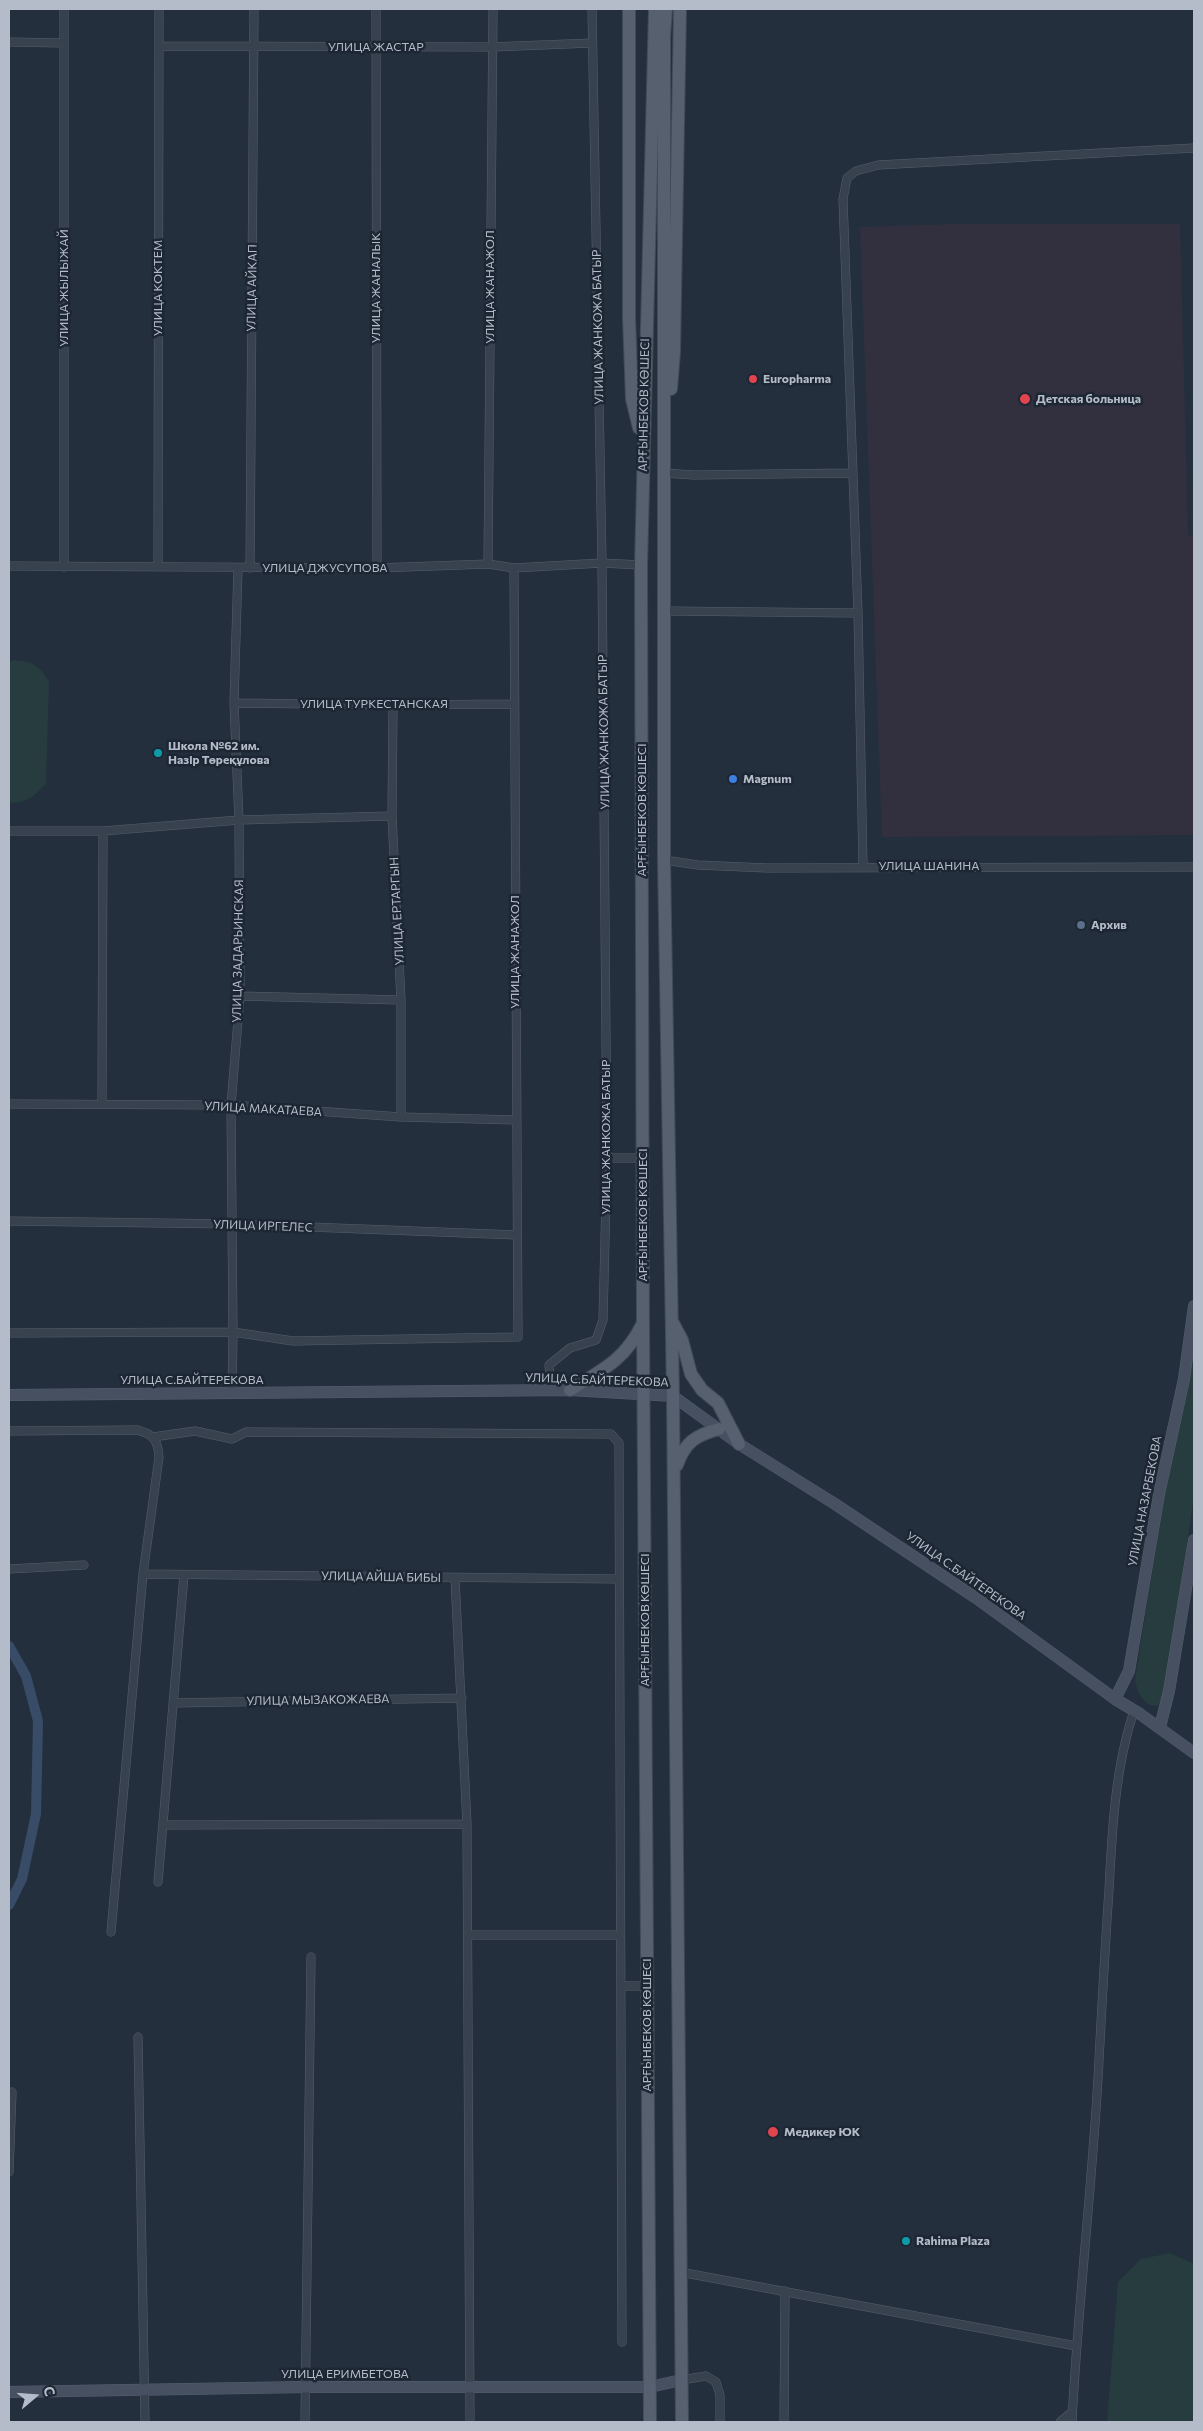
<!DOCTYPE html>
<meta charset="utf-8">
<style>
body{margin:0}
#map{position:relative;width:1203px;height:2431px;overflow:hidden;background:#242f3e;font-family:Commissioner,sans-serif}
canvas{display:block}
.frame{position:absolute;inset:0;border:10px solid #b4bcc9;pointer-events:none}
.north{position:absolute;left:10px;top:2371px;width:50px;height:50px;-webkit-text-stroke:4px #1d2633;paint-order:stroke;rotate:72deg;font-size:14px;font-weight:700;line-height:20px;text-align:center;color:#b4bcc9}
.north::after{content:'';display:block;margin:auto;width:18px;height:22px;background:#b4bcc9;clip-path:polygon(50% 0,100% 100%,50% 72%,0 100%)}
</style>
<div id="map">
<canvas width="1203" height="2431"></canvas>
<div class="frame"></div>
<div class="north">С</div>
</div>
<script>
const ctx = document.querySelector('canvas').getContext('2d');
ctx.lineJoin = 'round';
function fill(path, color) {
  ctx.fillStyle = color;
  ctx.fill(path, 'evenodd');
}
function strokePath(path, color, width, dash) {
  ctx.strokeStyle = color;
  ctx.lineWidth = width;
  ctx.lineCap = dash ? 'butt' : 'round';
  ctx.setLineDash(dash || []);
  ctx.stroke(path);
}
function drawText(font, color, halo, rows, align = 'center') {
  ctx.font = font + ' Commissioner,sans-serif';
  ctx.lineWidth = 5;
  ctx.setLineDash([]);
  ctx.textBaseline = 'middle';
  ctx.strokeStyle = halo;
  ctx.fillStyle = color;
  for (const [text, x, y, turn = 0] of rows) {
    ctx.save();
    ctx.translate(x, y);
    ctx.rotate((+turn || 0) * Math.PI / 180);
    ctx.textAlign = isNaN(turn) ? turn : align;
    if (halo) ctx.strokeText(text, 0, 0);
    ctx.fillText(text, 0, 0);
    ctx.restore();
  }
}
fill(new Path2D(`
 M954,224h226l8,311 6,2v298l-312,2 -22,-610z`), '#32303f');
fill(new Path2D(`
 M14,660c20,2 25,5 35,22l-3,102c-11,11 -21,21 -37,18v-140z
 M1194,1324v172l-29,204c-16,16 -28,-6 -30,-20l56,-355z
 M1170,2253l24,11v158h-87l11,-140 23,-23z`), '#263c3f');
strokePath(new Path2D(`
 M9,1646l17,30 12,45 -2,93 -14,65 -13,26`), '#394c67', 10);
const street = new Path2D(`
 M376,9l1,559
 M9,42l54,1
 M159,46l333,1 100,-4
 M663,473l31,2 157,-2
 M488,564l5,-555
 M9,566l368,2 111,-4 26,4 88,-5 39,2
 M64,567v-558
 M158,567l1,-558
 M250,568l4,-559
 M664,611l194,2
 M234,703l159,2 121,-1
 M393,705l-1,111 9,184v117
 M9,831h94l136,-11 153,-4
 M664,860l34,5 69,3 427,-1
 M863,866l-5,-253 -15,-414 4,-21 9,-7 22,-6 316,-17
 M240,996l161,4
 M9,1104l222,1 170,12 115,3
 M102,1104l1,-273
 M607,1158h35
 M9,1221l223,3 285,11
 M9,1333l224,-1 60,9 225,-4 -4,-769
 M551,1391l-2,-26 21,-17 26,-8 7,-20 4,-162 -5,-595 -10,-554
 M232,1394l1,-62 -2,-227 9,-109 -1,-176 -5,-117 4,-135
 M9,1431l128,-1c17,4 21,11 22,27l-16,117 -32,358
 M153,1437l42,-6 37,8 14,-7 365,2 8,9 3,899
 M9,1569l75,-4
 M143,1574l476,5
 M455,1578l12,246 3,598
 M173,1703l289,-5
 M163,1825l304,-1
 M158,1882l26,-307
 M468,1935h152
 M621,1986h26
 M138,2037l7,385
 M9,2172l3,-80
 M680,2272l396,74
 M681,2380l25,-4 10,6 4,13v27
 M305,2422l6,-465
 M784,2422l1,-131
 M1060,2422l12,-10
 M1072,2422c6,-121 21,-241 27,-362 3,-56 6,-113 10,-170 3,-59 6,-122 25,-179`);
const secondary = new Path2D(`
 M9,1395l561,-5 103,6 66,48 96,60 141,94 139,101 25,15 54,39
 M1115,1699l14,-28 30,-177 25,-115 10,-73
 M1160,1727l9,-36 25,-151
 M9,2392l296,-5h345l31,-7`);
const primary = new Path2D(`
 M629,9v309l3,81 7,29
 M666,9l-2,27v824l9,536 9,1026
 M671,389l3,-37 6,-343
 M673,1323l9,17 9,34 11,16 16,13 21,41
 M570,1390c32,-20 54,-29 72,-65
 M677,1465c8,-23 19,-30 42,-36
 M650,2422l-7,-1099 -2,-758 14,-556`);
strokePath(street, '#565f6c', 9);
strokePath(secondary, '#565f6c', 12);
strokePath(primary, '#414a57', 14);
strokePath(street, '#38414e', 8);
strokePath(secondary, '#465061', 11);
strokePath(primary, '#56606e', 12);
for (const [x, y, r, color] of [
 [753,379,5,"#e0444e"],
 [1025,399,6,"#e0444e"],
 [158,753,5,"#0f9aa8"],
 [733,779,5,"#3f7fe0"],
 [1081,925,5,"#5c6f8a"],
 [773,2132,6,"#e0444e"],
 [906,2241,5,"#0f9aa8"]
]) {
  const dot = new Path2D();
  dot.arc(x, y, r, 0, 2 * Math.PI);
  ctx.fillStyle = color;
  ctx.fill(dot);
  strokePath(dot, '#1d2633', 2);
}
drawText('12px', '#b4bcc9', '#1d2633', [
 ["УЛИЦА ЖАСТАР",376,47],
 ["УЛИЦА ЖАНАЖОЛ",490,287,-90],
 ["УЛИЦА ЖЫЛЫЖАЙ",64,288,-90],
 ["УЛИЦА КОКТЕМ",158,288,-90],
 ["УЛИЦА АЙКАП",252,288,-89],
 ["УЛИЦА ЖАНАЛЫК",376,288,-90],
 ["УЛИЦА ЖАНКОЖА БАТЫР",598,327,-91],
 ["АРҒЫНБЕКОВ КӨШЕСІ",644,405,-89],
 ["УЛИЦА ДЖУСУПОВА",325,568],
 ["УЛИЦА ТУРКЕСТАНСКАЯ",374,704],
 ["УЛИЦА ЖАНКОЖА БАТЫР",604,732,-91],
 ["АРҒЫНБЕКОВ КӨШЕСІ",642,810,-90],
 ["УЛИЦА ШАНИНА",929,866],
 ["УЛИЦА ЕРТАРГЫН",397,911,-93],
 ["УЛИЦА ЗАДАРЬИНСКАЯ",238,951,-89],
 ["УЛИЦА ЖАНАЖОЛ",515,952,-90],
 ["УЛИЦА МАКАТАЕВА",263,1109,3],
 ["УЛИЦА ЖАНКОЖА БАТЫР",606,1137,-90],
 ["АРҒЫНБЕКОВ КӨШЕСІ",643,1215,-90],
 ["УЛИЦА ИРГЕЛЕС",263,1226,2],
 ["УЛИЦА С.БАЙТЕРЕКОВА",192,1380],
 ["УЛИЦА С.БАЙТЕРЕКОВА",597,1380,2],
 ["УЛИЦА НАЗАРБЕКОВА",1145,1501,-79],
 ["УЛИЦА С.БАЙТЕРЕКОВА",966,1576,35],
 ["УЛИЦА АЙША БИБЫ",381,1577,1],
 ["АРҒЫНБЕКОВ КӨШЕСІ",645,1620,-90],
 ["УЛИЦА МЫЗАКОЖАЕВА",318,1700,-1],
 ["АРҒЫНБЕКОВ КӨШЕСІ",647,2025,-90],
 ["УЛИЦА ЕРИМБЕТОВА",345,2374]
]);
drawText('bold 12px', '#b4bcc9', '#1d2633', [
 ["Europharma",763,379],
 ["Детская больница",1036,399],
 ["Школа №62 им.",168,746],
 ["Назір Төреқұлова",168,760],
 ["Magnum",743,779],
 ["Архив",1091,925],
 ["Медикер ЮK",784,2132],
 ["Rahima Plaza",916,2241]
], 'left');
</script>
